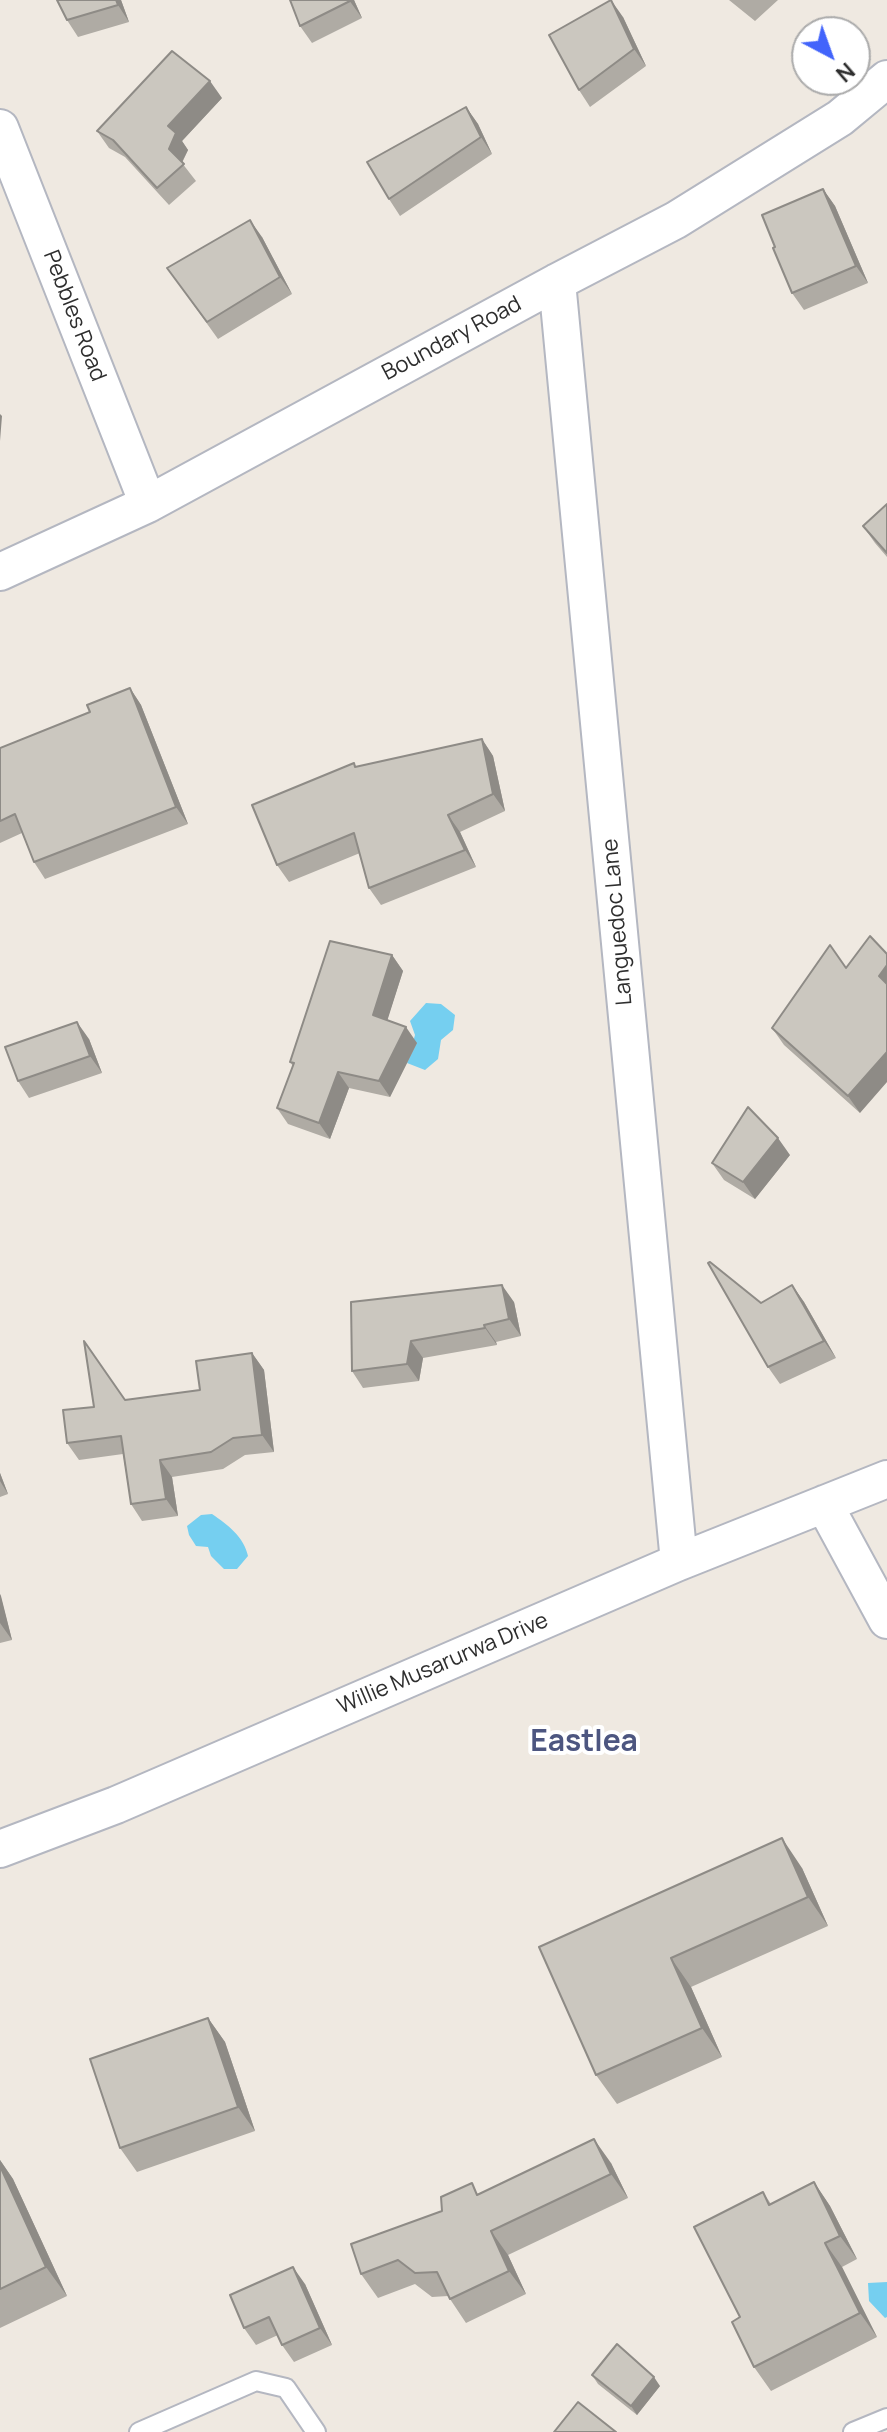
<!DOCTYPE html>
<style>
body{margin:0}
#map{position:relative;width:887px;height:2432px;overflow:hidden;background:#efe9e1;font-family:Manrope,sans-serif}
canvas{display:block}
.north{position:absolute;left:791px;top:16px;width:80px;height:80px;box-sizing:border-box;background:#fff;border:2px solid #ababab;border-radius:50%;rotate:139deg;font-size:22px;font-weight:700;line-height:32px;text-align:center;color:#2e2e2e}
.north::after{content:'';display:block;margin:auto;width:28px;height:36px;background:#4264fb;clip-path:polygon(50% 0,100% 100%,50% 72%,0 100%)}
</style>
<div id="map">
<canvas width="887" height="2432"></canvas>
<div class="north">N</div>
</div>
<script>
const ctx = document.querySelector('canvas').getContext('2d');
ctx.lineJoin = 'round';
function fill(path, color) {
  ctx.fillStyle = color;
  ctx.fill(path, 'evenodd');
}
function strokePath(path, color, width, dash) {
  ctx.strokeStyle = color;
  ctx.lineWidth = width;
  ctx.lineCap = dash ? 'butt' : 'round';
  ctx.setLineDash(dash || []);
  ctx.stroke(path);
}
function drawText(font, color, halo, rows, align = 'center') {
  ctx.font = font + ' Manrope,sans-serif';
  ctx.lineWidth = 8;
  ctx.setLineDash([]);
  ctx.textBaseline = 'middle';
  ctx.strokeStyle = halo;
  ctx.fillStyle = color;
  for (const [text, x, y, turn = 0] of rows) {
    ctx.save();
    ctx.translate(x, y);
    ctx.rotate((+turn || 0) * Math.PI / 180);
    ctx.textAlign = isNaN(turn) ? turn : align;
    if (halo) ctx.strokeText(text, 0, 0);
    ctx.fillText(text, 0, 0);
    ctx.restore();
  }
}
fill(new Path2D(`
 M426,1003l15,1 14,11 -2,15 -12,10 -3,19 -13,11 -18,-7 8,-28 -5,-14z
 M212,1514c16,11 32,23 36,42l-11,13h-13l-13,-13 -3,-9 -12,-1 -7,-11 -2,-9 14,-11z
 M887,2282v35l-2,1 -16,-17 -1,-18z`), '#75cff0');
const lane = new Path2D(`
 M139,2432l117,-51 30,7 30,44
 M853,2432l34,-14`);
const street = new Path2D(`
 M0,128l148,376
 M557,282l122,1280
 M0,572l148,-68 409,-222 119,-62 164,-102 47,-39
 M824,1504l63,116
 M0,1849l116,-44 563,-243 208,-83`);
strokePath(lane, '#b4b7c1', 22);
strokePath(street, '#b4b7c1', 40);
strokePath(lane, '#fff', 18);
strokePath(street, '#fff', 36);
fill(new Path2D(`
 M121,0l8,22 -51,15 -11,-17z
 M290,0h64l8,18 -50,25 -12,-17z
 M729,0h49l-23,21z
 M623,17l23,49 -56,41 -11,-17z
 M222,98l-40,43 6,9 -6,13 14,18 -27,24 -44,-48 -16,-9 -12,-17z
 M466,107l12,17 14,30 -92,62 -11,-17z
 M823,189l12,17 33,77 -64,27 -12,-17 -17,-46z
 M262,237l30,57 -74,45 -51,-71z
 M887,504v53l-12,-14 -12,-17z
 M130,688l11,17 47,119 -143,55 -11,-17 -12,-29 -22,10v-95l90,-36z
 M482,739l11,17 12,55 -45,21 16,35 -95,38 -12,-17 -9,-35 -71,29 -12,-17 79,-98z
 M392,955l11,16 -16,49 30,23 -27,54 -41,-9 -19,51 -42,-15 -11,-16 16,-42 -3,-4z
 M846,968l14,145 -76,-68 -12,-17z
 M89,1039l13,34 -73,25 -11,-17z
 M790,1155l-35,44 -31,-19 -12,-17z
 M792,1285l12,17 32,56 -56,26 -12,-17 -7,-64z
 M351,1302h163l7,34 -25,6 1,3 -74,13 -4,23 -56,7 -11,-17z
 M252,1353l12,17 10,82 -29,3 -22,14 -51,8 6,39 -36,5 -11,-17 -8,-50 -44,6 -12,-17 27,-36 31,-7 75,-10z
 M0,1473l8,21 -8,3z
 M0,1594l12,46 -12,3z
 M802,1868l26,58 -137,61 31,70 -105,47 -21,-29 -57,-128z
 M208,2018l17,24 30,89 -118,41 -17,-24z
 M0,2160l13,19 54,117 -67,32z
 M611,2163l17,35 -120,57 18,39 -60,29 -18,-27 -16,1 -17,-13 -37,14 -17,-24 81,-63 38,-17z
 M814,2182l16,24 27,53 -15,8 35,70 -106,54 -17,-24 -14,-50 23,-125 8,12z
 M305,2284l27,61 -38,17 -12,-17 -4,-10 -22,10 -12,-17z
 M592,2375l68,11 -23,29 -39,-31z`), '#afaba4');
fill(new Path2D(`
 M116,0h5l8,22 -11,-17z
 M349,0h5l8,18z
 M611,0l12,17 23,49 -12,-17z
 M210,81l12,17 -40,43 6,9 -8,16 -11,-17 -1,-23z
 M466,107l12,17 14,30 -11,-17z
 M823,189l12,17 33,77 -12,-17z
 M250,220l12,17 30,57 -12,-17z
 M0,414l2,2 -2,25z
 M130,688l11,17 47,119 -12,-17z
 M482,739l11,17 12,55 -12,-17z
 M448,815l12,17 16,35 -11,-17z
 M392,955l11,16 -19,60 -11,-16z
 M887,965v22l-8,-11z
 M77,1022l12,17 13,34 -12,-17z
 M406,1027l11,16 -27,54 -11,-16z
 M887,1052v30l-27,31 -12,-17z
 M338,1072l11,16 -19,51 -11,-16z
 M778,1138l12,17 -35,44 -12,-17z
 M502,1285l12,17 7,34 -12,-17z
 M792,1285l12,17 32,56 -12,-17z
 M484,1325l12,17 1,3 -12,-17z
 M411,1341l12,17 -4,23 -12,-17z
 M252,1353l12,17 10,82 -12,-17z
 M160,1460l12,17 6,39 -12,-17z
 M0,1473l8,21 -8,-13z
 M0,1594l1,2 11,44 -12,-17z
 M782,1838l20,30 26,58 -20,-29z
 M671,1958l20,29 31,70 -20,-29z
 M208,2018l17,24 30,89 -17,-24z
 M594,2139l17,24 17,35 -17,-24z
 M0,2160l13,19 54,117 -21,-29 -46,-101z
 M814,2182l16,24 27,53 -17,-23z
 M491,2231l17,24 18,39 -17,-23z
 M825,2243l17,24 35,70 -17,-24z
 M293,2267l12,17 27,61 -12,-17z
 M654,2377l6,9 -23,29 -6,-9z`), '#8e8b86');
const building = new Path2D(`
 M57,0h59l2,5 -51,15z
 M290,0h59l1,1 -50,25z
 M611,0l23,49 -55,41 -30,-55z
 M172,51l38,30 -42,45 8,7 -7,16 15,15 -27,24 -44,-48 -16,-9z
 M466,107l15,30 -92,62 -22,-37z
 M823,189l33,77 -64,27 -19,-45 2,-1 -13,-32z
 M250,220l30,57 -73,45 -40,-54z
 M887,504v49l-24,-27z
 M130,688l46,119 -142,55 -19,-48 -15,7v-73l90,-36 -3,-7z
 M482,739l11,55 -45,21 17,35 -96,38 -15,-55 -77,32 -25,-60 102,-42 1,4z
 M870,936l17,18v11l-8,11 8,8v68l-39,44 -76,-68 58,-83 16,23z
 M330,941l62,14 -19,60 33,12 -27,54 -41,-9 -19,51 -42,-15 17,-45 -4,-1z
 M77,1022l13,34 -72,25 -13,-34z
 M748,1107l30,31 -35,44 -31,-19z
 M710,1262l51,41 31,-18 32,56 -56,26 -60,-104z
 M502,1285l7,34 -25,6 1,3 -74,13 -4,23 -55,7 -1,-69z
 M84,1341l41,59 75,-10 -4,-29 56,-8 10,82 -29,3 -22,14 -51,8 6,39 -35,5 -10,-68 -54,7 -4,-33 31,-3z
 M782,1838l26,59 -137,61 31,70 -106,47 -57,-128z
 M208,2018l30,89 -118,41 -30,-89z
 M594,2139l17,35 -120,57 18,40 -59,28 -13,-27 -22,1 -17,-13 -37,14 -10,-30 91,-33 -1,-14 31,-14 5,12z
 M0,2166l46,101 -46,22z
 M814,2182l26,54 -15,7 35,70 -106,54 -22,-45 8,-5 -46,-90 69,-35 6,13z
 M293,2267l27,61 -38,17 -13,-28 -25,11 -14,-33z
 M617,2344l37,33 -23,29 -39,-31z
 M578,2402l38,30h-62z`);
fill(building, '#cbc7bf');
strokePath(building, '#8e8b86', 2);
drawText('22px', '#2e2e2e', '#fff', [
 ["Pebbles Road",74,316,69],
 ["Boundary Road",452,339,-28],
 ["Languedoc Lane",618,922,-95],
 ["Willie Musarurwa Drive",443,1664,-23]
]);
drawText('bold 30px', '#4d5680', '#fff', [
 ["Eastlea",584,1743]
]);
</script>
